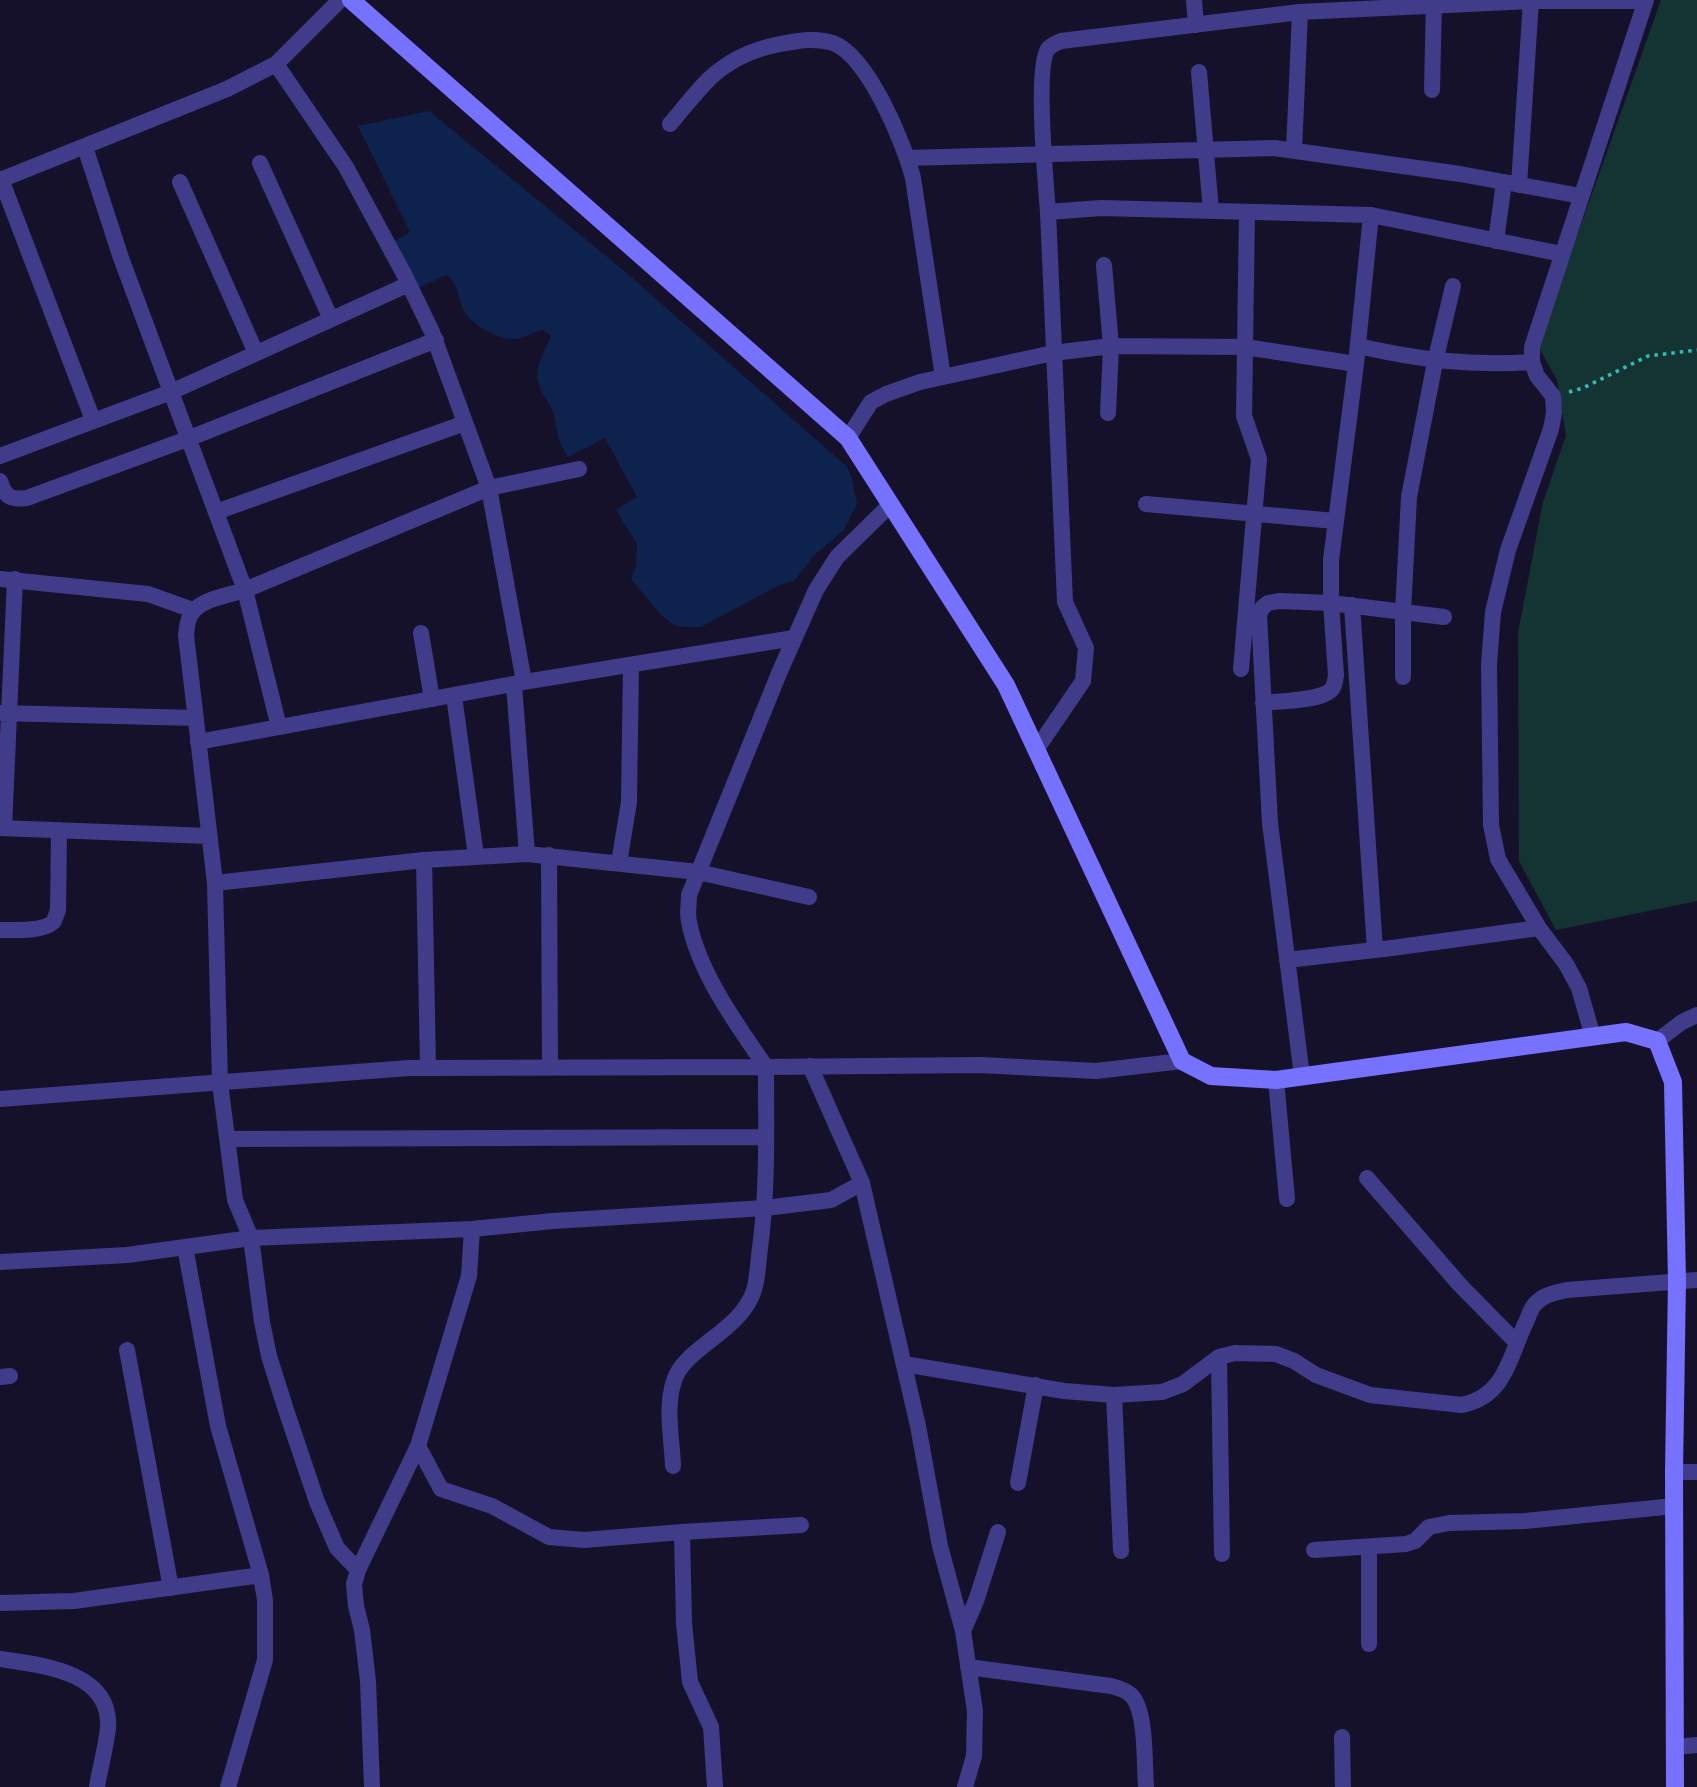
<!DOCTYPE html>
<style>
body{margin:0}
canvas{display:block;background:#16112a}
</style>
<canvas width="1697" height="1787"></canvas>
<script>
const ctx = document.querySelector('canvas').getContext('2d');
ctx.lineJoin = 'round';
function fill(path, color) {
  ctx.fillStyle = color;
  ctx.fill(path, 'evenodd');
}
function strokePath(path, color, width, dash) {
  ctx.strokeStyle = color;
  ctx.lineWidth = width;
  ctx.lineCap = dash ? 'butt' : 'round';
  ctx.setLineDash(dash || []);
  ctx.stroke(path);
}
fill(new Path2D(`
 M1661,0h36v901l-141,29 -37,-69 -1,-228 25,-131 23,-66 -9,-56 -19,-34z`), '#143434');
fill(new Path2D(`
 M429,111l194,159 223,196 5,9 6,29 -14,27 -29,24 -19,25 -16,5 -78,42h-16l-11,-2 -12,-9 -31,-37 5,-12 1,-23 -21,-34 21,-13 -32,-59 -37,19c-12,-17 -10,-28 -15,-46 -2,-7 -8,-12 -11,-19 -11,-22 1,-36 9,-56l-8,-6c-11,2 -20,9 -31,9 -15,0 -43,-16 -49,-30 -6,-14 -4,-24 -16,-34l-29,13 -25,-46 17,-10 -52,-106z`), '#0d234d');
strokePath(new Path2D(`
 M1569,392l14,-4 65,-32 49,-6`), '#30bdb7', 3.5, [3.5, 5]);
strokePath(new Path2D(`
 M1194,0l2,25
 M276,64l70,103 58,107 28,58 57,156 35,194
 M1199,72l12,139
 M1432,90l2,-90
 M670,124c13,-15 25,-31 39,-45 19,-18 45,-30 71,-35 17,-3 35,-7 53,-1 35,13 71,100 80,135l30,199
 M85,147l36,111 124,332 34,137
 M1294,151l6,-139
 M907,158l367,-10 186,26 121,22
 M260,163l71,156
 M1,179l92,241
 M0,180l227,-91 49,-25 64,-64
 M180,182l76,171
 M1519,185l12,-185
 M1048,212l53,-4 270,7 191,39
 M1496,241l8,-59
 M1104,265l7,81 -3,67
 M1358,346c62,14 111,20 174,16
 M848,438l23,-36 15,-8 34,-12 133,-29 58,-7 134,1 111,17
 M0,456l171,-64 238,-108
 M0,481c5,16 10,19 27,17l163,-60 246,-98
 M891,504l-54,53 -21,33 -36,81 -91,224c0,9 -2,19 0,27 10,51 48,103 77,145l214,-2 116,6 86,-10
 M1146,504l189,17
 M216,512l249,-89
 M0,579l148,15 45,16
 M1352,605l23,345
 M421,633l11,66
 M1241,669l18,-210 -15,-43 3,-204
 M1403,677v-65l6,-115 26,-135 18,-76
 M514,685l13,169
 M454,696l22,160
 M1263,703c17,-2 55,-2 67,-12 5,-4 5,-10 6,-16l-5,-72v-43l25,-196 15,-149
 M0,713l195,5
 M198,742l326,-60 270,-44
 M1036,750l47,-69 3,-33 -21,-46 -17,-390c-2,-26 -13,-146 0,-163 3,-4 9,-6 13,-8l239,-29 231,-11h114
 M0,828l209,8
 M4,828l11,-249
 M549,855l1,212
 M424,860l4,208
 M619,863l10,-61 2,-137
 M215,883l209,-23 103,-6 171,18 111,25
 M0,930c13,0 45,2 54,-9 0,-1 4,-10 4,-11l1,-80
 M1287,960l105,-12 147,-20
 M1593,1037l-14,-49 -13,-24 -27,-36 -41,-69 -7,-34 -2,-161 4,-52 15,-62 43,-121 3,-16 -1,-17 -16,-20 -5,-14v-15l114,-347
 M1657,1041l25,-19 15,-7
 M810,1066l52,117 56,243 22,120 23,85 12,80 -1,45 -9,31
 M1302,1076l-32,-253 -11,-208 3,-7 6,-5 11,-2 52,2 113,14
 M1276,1080l11,119
 M0,1099l409,-31 357,-1c0,60 2,121 -6,181 -2,14 -2,29 -6,42 -13,42 -70,57 -80,91 -9,26 -2,58 -1,85
 M228,1139l538,-2
 M1367,1178l93,107 57,58
 M472,1229l81,-8 212,-13 66,-8 31,-17
 M185,1247l33,179 43,149 4,25v60l-37,127
 M0,1262l127,-7 124,-17 11,84 7,34 17,54 31,92 20,46 21,22
 M127,1350l44,238
 M1219,1357l3,197
 M904,1364l160,27 50,4 48,-3 21,-8 36,-27 16,-4 41,1 18,7 22,14 54,20 92,10c44,-9 47,-48 64,-83 3,-6 5,-15 10,-19 9,-9 19,-10 31,-13l130,-10
 M0,1377l10,-1
 M1114,1395l7,156
 M418,1446l23,43 51,17 57,31 35,3 98,-8 2,91 6,59 21,45 4,60
 M1674,1472h23
 M1018,1483l18,-98
 M682,1532l119,-7
 M1369,1547v97
 M1314,1550l92,-6 9,-3 14,-14 20,-4 76,-2 149,-15
 M0,1603l74,-2 187,-26
 M963,1631l13,-30 22,-69
 M0,1659c40,6 112,12 108,69 -2,19 -8,40 -11,59
 M968,1667l143,19c7,2 15,4 20,9 16,16 13,69 15,92
 M1342,1737l1,50
 M1675,1747l22,-2
 M372,1787l-4,-106 -6,-51 -6,-24 -2,-22 4,-14 60,-124 51,-170 3,-47 -221,9 -16,-38 -15,-117 -5,-200 -29,-248c1,-7 1,-16 6,-22 9,-14 38,-18 53,-23l244,-102 90,-19`), '#403c89', 16);
strokePath(new Path2D(`
 M351,0l497,438 158,247 176,376 29,15 65,4 350,-48 31,9 16,41 4,199 -3,191 1,315`), '#7771ff', 18);
</script>
